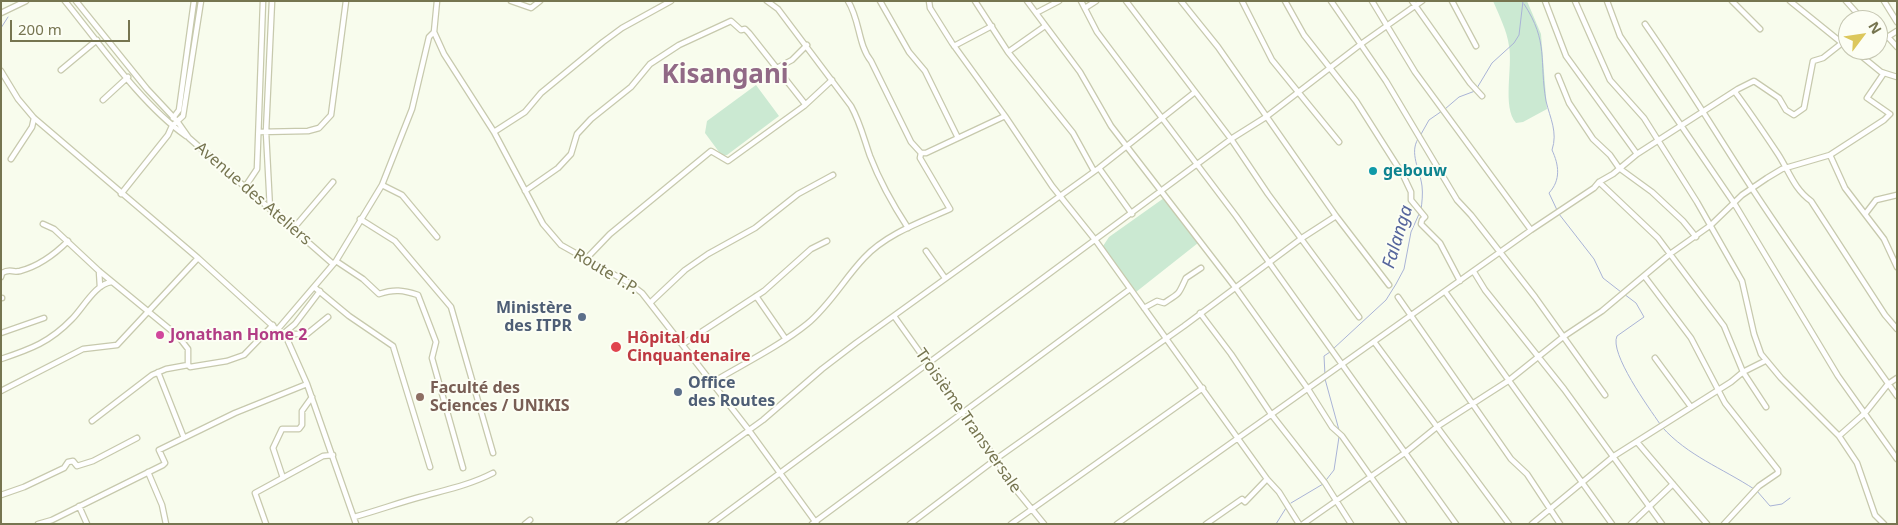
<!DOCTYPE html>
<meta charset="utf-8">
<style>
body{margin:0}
#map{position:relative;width:1898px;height:525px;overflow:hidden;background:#f8fced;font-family:"Noto Sans",sans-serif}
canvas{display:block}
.frame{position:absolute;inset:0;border:2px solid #767550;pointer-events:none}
.north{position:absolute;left:1838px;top:10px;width:50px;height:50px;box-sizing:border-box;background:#fcfef4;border:1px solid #c6c7b2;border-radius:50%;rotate:59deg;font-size:14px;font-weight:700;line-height:20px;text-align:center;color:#767550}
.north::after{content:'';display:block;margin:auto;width:18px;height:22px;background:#dcc75c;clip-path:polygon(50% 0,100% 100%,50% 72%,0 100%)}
.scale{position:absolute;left:10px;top:20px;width:120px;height:22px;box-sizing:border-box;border:2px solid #767550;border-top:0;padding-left:6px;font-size:15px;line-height:18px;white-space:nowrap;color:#767550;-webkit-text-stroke:4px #fcfef4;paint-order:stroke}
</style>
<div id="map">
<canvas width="1898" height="525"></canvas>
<div class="frame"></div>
<div class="north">N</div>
<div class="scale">200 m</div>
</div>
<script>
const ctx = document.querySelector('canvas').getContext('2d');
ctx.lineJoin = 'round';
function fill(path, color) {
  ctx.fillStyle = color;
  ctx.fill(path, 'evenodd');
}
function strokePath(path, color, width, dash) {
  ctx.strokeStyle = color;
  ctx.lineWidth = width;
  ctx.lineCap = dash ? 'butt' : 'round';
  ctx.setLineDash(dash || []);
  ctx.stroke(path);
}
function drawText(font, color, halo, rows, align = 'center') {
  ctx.font = font + ' "Noto Sans",sans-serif';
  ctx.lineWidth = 4;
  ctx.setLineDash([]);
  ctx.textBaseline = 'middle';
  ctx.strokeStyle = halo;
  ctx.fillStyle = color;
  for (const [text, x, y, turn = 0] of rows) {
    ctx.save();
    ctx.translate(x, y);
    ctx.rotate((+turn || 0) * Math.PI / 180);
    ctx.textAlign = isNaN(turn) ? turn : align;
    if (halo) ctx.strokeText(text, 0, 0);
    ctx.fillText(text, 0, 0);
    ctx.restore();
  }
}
fill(new Path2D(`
 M1493,1h34l14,33 6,75 -24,13 -7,1c-14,-16 -3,-56 -7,-77 -2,-15 -10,-31 -16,-45z
 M756,85l23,31 -52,39 -5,1 -17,-23 2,-12z
 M1164,198l34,45 -62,49 -33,-46 6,-9z`), '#cbe9d2');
strokePath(new Path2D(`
 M1524,4c25,38 15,57 22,97 4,17 12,31 6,49 7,15 9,30 -3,43l8,17
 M1,28l7,-11
 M1477,88l15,-25 22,-20 5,-8 4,-34
 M1445,109l14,-12 16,-6
 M1420,136l9,-16 13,-9
 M1418,139c-9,14 2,31 4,47 1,8 0,16 -1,24
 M1559,214l35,45 9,19 18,14
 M1624,294l12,9 8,14 -27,19c-8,17 32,72 43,88
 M1333,349l53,-49 10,-16 8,-15 7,-37 8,-18
 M1325,375l-1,-19 6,-4
 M1325,379l14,51
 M1662,427c26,29 60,41 92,62
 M1757,491l13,15 12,-2 8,-6
 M1291,503l32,-19 11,-14 5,-33
 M1276,524l10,-16`), '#a9b3d6', 1);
const minor = new Path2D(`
 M65,1c35,43 76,103 121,135
 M76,1l71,88 30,32 12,17 144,126
 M437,1l-3,31 10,22 50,78 49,92 18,21 68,38 13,10 106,136 69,95
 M511,1l20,7 9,-7
 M767,1l11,8 73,97c9,16 13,33 19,50 10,26 23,49 38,72
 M880,1l29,51 16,19 33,67
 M929,1l1,7 22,35 53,73 47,70 44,55 171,238 12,13 20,32
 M975,1l33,51 65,81 21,38
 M1027,1l53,71 31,54 124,161 73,102 24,38 10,9 62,88
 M1081,1l16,31 139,184 220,308
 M1126,1l105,138 37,55 91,123
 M1181,1l37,46 118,169 53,69
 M1242,1l30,59 67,82
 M1285,1l19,34 52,66 47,74 8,17v8l14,17 -3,3 -1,4 19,19 20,38
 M1331,1l55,80 71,119 14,15 64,82 70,98
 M1372,1l43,71 116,158
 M1412,1l58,82 12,13
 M1452,1l24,45
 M1545,1l21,55 71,98
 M1575,1l35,79 34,38 53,84 45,79 12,53 7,20 20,24 58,58 18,27 18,52 9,9
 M1607,1l13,35 114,167 104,173 59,83
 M1732,1l28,28
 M1790,1l52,42 6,2
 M1846,1l17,19
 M1884,1l13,21
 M1085,8l11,-7
 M1,13l25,-12
 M1036,13l23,-12
 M1645,24c38,54 72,111 108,166 46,70 95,137 144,206
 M1878,33l6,6
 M1887,36l10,11
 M1878,43l19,-12
 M954,46l38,-20
 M1854,50l27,22 16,5
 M1008,52l37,-26
 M1860,55l7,-5
 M775,69l17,-9 15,-15
 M61,70l36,-30
 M1,71l17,28 16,19 164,140 89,81 20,45 49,140
 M1558,76l11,27 24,36 17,16 9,13 33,24 31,29 13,16
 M1735,92c15,20 29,41 43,62 11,17 16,35 33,47l74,114 12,14
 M103,100l25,-23
 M173,118l6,-8 15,-109
 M259,132l49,-1 11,-3 12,-13 15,-114
 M494,132l31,-20 16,-19 62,-51 19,-14 49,-27
 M921,153h5l79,-37
 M1830,155l15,33 39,51 13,28
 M11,159l21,-32 2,-9
 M1099,168l33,46
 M1599,182l59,56 66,88 19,46 23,35
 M382,185l20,10 35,42
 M245,187l12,-18 6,-168
 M525,191l33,-23 13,-14 6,-20 14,-15 40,-32 19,-23 29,-19 52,-24 10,9 4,-1 4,4 56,71
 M121,194l47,-59 4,-9 11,-10 18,-115
 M270,209l-4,-77 6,-131
 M1866,213l10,-13 21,-5
 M360,219l35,22 56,66 42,146
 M43,224l11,5 45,42 79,65 10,13v16
 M293,229l40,-47
 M926,251l19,27
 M586,259l24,-25 101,-83 17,10 76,-55 28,-26
 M336,261l27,18 16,15c15,-5 24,-4 39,1l18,47 -4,16 31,110
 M99,271l1,16
 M1474,272l11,18 79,99 98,135
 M1,277l1,-4c9,-5 9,0 18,-2 19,-5 34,-16 48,-30
 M1645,277l46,61 34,65 53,67v3l-19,13 -35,38
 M314,287l35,29 44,30 37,121
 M1446,293l166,231
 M756,296l29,42
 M1398,297l113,162 16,15 33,50
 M1,298h1
 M650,303l35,-33 23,-16 47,-26 43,-34 35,-19
 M1144,308l13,-7 7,2c17,-11 14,-8 22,-25l15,-10
 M1200,313l31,41 40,60 54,69 26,41
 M894,316l102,143 16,26 32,39
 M278,329l58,-68 46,-76 30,-76 17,-72 5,-5
 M1,333l43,-15
 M283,334l12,-10 25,-33
 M284,334h23l21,-17
 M1375,343l134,181
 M683,344l81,-53 47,-42 16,-8
 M1655,358l36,49
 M1,359c30,-10 49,-17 71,-40 11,-11 24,-36 40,-37
 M158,372l26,66
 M713,382c30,-18 67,-36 94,-58 23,-19 37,-45 57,-66 22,-24 57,-36 86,-49l-30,-51 1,-5 -10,-11 -40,-81c-13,-16 -11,-41 -23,-60
 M1,391l82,-42 34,-4 81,-87
 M92,421l60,-46 14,-6 22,-4 2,2 37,-6 17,-6 29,-30
 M1839,436l26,-23 23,-29 9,-6
 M1637,442l70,82
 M148,472l14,33 4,19
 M283,478l-10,-30 9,-19h17l3,-4v-14l10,-14
 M1,495l23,-8 40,-19 4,-6 5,-1 4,5 16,-5 44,-23
 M79,506l8,18
 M354,517c22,-6 44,-14 66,-20 25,-7 50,-12 73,-24
 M38,524l14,-4 111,-55 2,-2 -6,-13 76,-37 72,-29
 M266,524l-11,-31 68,-37 10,-1
 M525,524l5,-4
 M619,524l144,-104 59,-51 34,-26 243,-175 96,-76
 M711,524l520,-385 35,-22 95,-73 61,-43
 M812,524l318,-235
 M910,524l86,-65 188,-133 118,-88 34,-22
 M1011,524l192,-136
 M1117,524l414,-294 63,-42 5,-6 14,-8 24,-20 101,-65 16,-8 25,17 7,12 8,5 10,-7 9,-47 10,-3 19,-15
 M1206,524l36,-25 3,3 22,-23
 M1303,524l103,-72 32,-26 70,-45 55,-44 39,-26 68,-57 41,-29 31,-30 25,-17 15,-9 48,-14 54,-35 6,-6 -23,-16 17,-25
 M1532,524l82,-68 117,-74 12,-10 22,-11
 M1631,524l42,-40`);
strokePath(minor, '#c7c9ad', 7);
strokePath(minor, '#fff', 4.5);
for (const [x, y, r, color] of [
 [1373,171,5,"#0f9aa8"],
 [582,317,5,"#5c6f8a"],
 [160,335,5,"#d1479c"],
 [616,347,6,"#e0444e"],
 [678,392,5,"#5c6f8a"],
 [420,397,5,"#8d6e63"]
]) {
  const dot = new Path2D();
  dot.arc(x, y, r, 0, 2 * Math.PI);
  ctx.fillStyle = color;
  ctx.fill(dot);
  strokePath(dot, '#fcfef4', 2);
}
drawText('bold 16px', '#0d838f', '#fcfef4', [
 ["gebouw",1383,171]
], 'left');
drawText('16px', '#767550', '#fcfef4', [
 ["Avenue des Ateliers",253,194,41],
 ["Route T.P.",606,272,31],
 ["Troisième Transversale",968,421,55]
]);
drawText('bold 16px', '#4e5e75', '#fcfef4', [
 ["Ministère",572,308],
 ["des ITPR",572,326],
 ["Office",688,383,"left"],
 ["des Routes",688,401,"left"]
], 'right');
drawText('bold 16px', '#b23c85', '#fcfef4', [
 ["Jonathan Home 2",170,335]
], 'left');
drawText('bold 16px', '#be3a42', '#fcfef4', [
 ["Hôpital du",627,338],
 ["Cinquantenaire",627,356]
], 'left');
drawText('bold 16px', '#785e54', '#fcfef4', [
 ["Faculté des",430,388],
 ["Sciences / UNIKIS",430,406]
], 'left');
drawText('italic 18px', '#55659c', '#fcfef4', [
 ["Falanga",1398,237,-73]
]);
drawText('bold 26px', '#916986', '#fcfef4', [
 ["Kisangani",725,76]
]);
</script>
